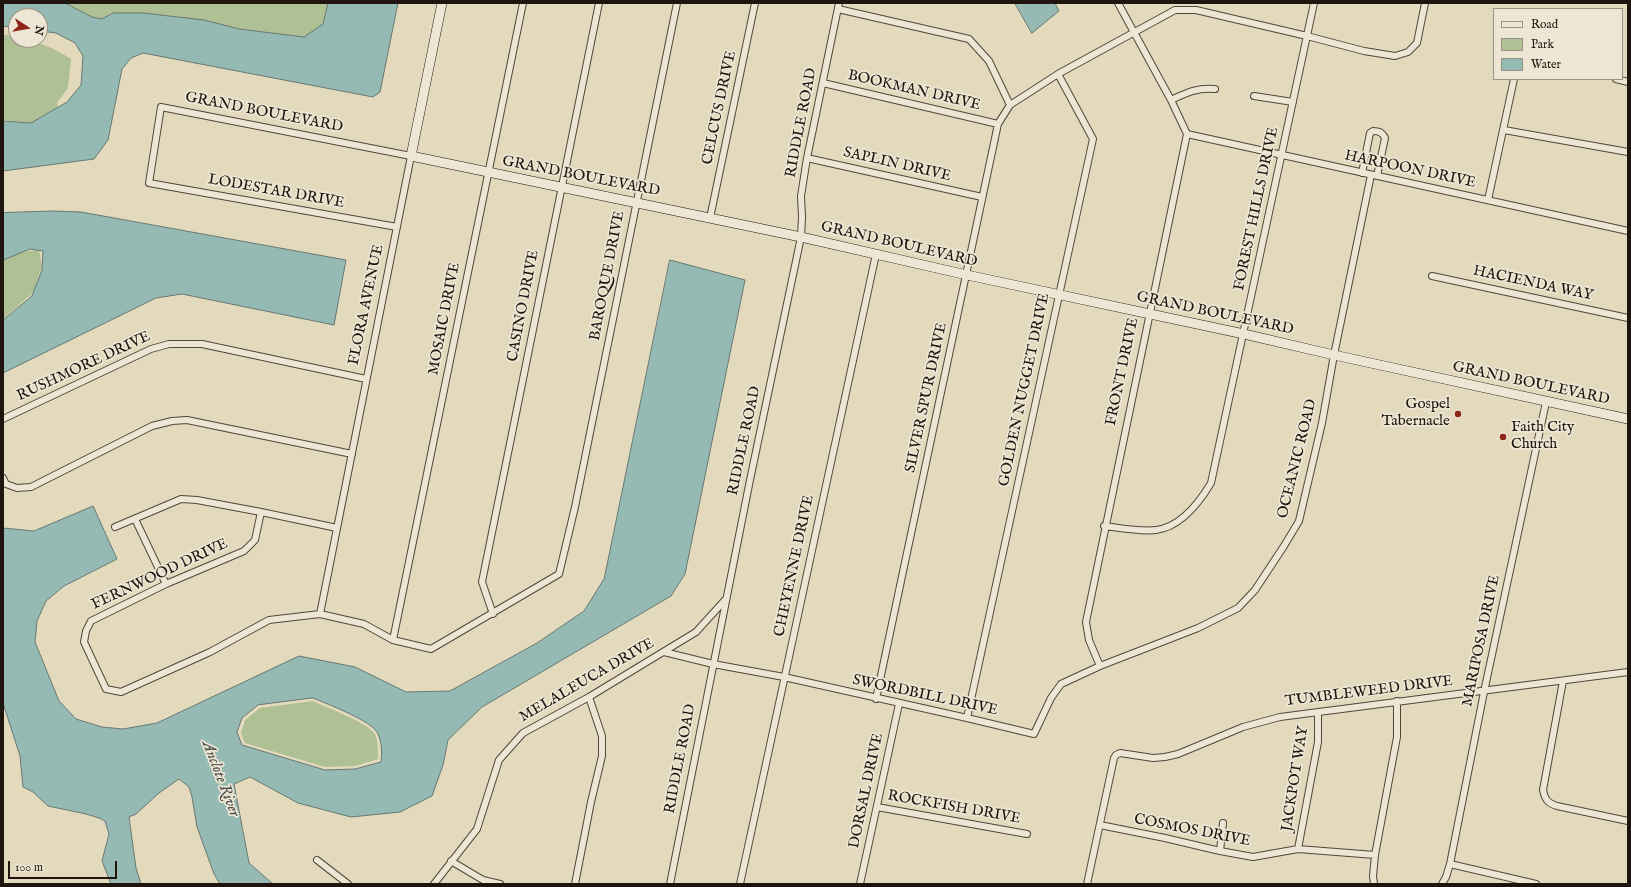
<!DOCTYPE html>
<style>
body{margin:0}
#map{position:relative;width:1631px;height:887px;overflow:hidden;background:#e3d9bd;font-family:"IM FELL English",serif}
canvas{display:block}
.frame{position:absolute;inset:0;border:4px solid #20150e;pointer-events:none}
.legend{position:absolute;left:1493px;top:8px;width:130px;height:72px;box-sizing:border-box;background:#ede6d4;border:1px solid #9b9285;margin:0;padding:5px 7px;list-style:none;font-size:12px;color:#20150e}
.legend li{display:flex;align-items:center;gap:8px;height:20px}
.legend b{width:20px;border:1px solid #9b9285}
.north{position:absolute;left:8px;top:8px;width:40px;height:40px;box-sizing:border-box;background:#ede6d4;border:1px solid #9b9285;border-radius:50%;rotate:102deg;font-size:11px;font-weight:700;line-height:16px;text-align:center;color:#20150e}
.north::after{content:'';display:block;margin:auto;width:14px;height:18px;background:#8f2418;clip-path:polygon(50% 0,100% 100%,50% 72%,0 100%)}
.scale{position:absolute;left:8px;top:861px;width:109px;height:18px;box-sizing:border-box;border:2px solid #20150e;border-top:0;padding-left:5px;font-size:12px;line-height:14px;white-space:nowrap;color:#20150e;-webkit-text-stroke:3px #ede6d4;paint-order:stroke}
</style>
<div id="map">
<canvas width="1631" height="887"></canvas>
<div class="frame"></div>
<ul class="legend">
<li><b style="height:5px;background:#ede6d4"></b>Road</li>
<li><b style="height:11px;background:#afc095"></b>Park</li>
<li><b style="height:11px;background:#95bab3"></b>Water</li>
</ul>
<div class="north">N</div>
<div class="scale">100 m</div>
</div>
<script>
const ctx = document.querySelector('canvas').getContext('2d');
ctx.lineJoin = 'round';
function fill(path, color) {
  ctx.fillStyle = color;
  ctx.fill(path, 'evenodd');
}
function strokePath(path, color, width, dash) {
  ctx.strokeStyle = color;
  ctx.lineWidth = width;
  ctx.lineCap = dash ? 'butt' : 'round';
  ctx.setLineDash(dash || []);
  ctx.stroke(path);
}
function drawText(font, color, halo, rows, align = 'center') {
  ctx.font = font + ' "IM FELL English",serif';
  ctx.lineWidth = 3.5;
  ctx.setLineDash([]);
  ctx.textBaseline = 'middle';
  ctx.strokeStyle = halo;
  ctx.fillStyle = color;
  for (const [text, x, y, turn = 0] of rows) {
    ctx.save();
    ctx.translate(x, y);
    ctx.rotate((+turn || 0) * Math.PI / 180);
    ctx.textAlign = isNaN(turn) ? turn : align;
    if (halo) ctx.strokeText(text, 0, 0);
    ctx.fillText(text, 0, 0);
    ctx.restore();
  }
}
fill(new Path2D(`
 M65,3h263l-5,21 -18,13 -192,-24 -11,6 -10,-2z
 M3,34l13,3v3c21,0 38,8 55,19l-3,29 -11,15 1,4 -27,16 -28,-3z
 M39,250l3,16 -9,27 -30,26v-60l16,-7z
 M313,701c14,7 54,21 62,33 3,6 3,18 3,25l-23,7 -30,1 -80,-24 -4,-10 4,-13 15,-12z`), '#afc095');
const water = new Path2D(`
 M3,3h62l27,14 10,2 11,-6h30l61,7 35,9 65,8 19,-13 5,-21h70l-18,89 -7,5 -230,-44 -12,5 -9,11 -14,71 -14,19 -91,12v-50l28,2 36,-21 14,-17 2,-29 -8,-13 -19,-10 -16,-2v-15h-24v12l-13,-2z
 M1015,3h40l4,8 -27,22z
 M53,211l28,1 265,48 -12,65 -152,-31 -26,4 -153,75v-53l29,-24 10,-26 1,-19 -13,-2 -27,11v-47z
 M670,260l75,20 -60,294 -14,22 -189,111 -34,33 -5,25 -11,31 -32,16 -49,5 -53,-14 -48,-26 -16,7 15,79 24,21h-53l-6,-10 -17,-47 -5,-30 -3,-10 -10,-8 -20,14 -23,21 -7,3 7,51 5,16h-30l-9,-23 7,-27 -4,-13 -6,-3 -13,-4 -38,-8 -15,-14 -10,-5 -3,-31 -17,-53v-175l31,3 59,-25 24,53 -53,27 -18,15 -9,20 -2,21 24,59 17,18 26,8 21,2 34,-6 142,-67 56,11 51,25 44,-1 87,-48 47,-32 20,-32zM313,698c14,6 60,23 65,36 4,8 4,19 3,28l-26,7 -30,1 -83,-25 -5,-13 5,-14 16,-13z`);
fill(water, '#95bab3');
strokePath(water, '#667871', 1);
const street = new Path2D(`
 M838,9l131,30 20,22 21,44
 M1616,79l12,3
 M823,83l175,41
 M1254,96l39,6
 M1171,100c15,-7 27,-13 44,-11
 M1504,130l124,22
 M1187,134l441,97
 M807,158l175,39
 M1362,173l8,-40 3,-2c6,0 9,1 12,7l-8,38
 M1488,200l26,-121
 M710,218l45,-215
 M1432,276l196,42
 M3,419l148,-70 18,-5h33l164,35
 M3,478l3,6 11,4 14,-1 121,-61 20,-5 15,-1 165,34
 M261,512l-6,28 -11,11 -78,33 -75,37 -5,10 -2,11 22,47 15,3 89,-40 59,-32 51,-6 44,10 29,16 38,9 128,-75 16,-67 102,-504
 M135,519l31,65
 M1104,526c17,2 36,6 52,4 25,-3 43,-27 55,-47l103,-480
 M115,527l66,-28 16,1 64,12 76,16
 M320,614l91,-458 -250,-49 -12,76 248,44
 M493,614l-11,-32 117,-579
 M393,640l130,-637
 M664,652l49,12 71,13 183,41 67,16 17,-36 10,-14 39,-18 98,-38 40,-20 17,-18 29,-44 15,-25 23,-98 12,-68 37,-180
 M1100,666l-11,-26 -3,-18 101,-488 -16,-34 -53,-97
 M1563,681l-20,109c2,10 5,13 14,16l71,15
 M876,699l122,-575 12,-19 48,-31 117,-64h21l111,26 57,15 31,5 13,-4 9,-9 8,-40
 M967,718l126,-579 -35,-65
 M877,807l150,27
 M1100,825l65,13 55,13 33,6 45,-8 77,6
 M1298,849l20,-107v-30
 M1220,851l3,-28
 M317,860l31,24
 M451,861l32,19 17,4
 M1450,864l86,20
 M434,884l43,-55 22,-69 24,-27 66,-36 107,-65 29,-32
 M575,884l16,-82 11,-46v-20l-13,-39
 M670,884l80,-404 51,-243 1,-20 -1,-21 6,-38 32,-155
 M740,884l136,-630
 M860,884l39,-180
 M1087,884l27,-126 2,-3 4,-2 33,5 12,-1 13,-3 65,-27 37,-10 348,-45
 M1374,884l-1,-8 2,-21 22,-118v-36
 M1442,884l4,-7 4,-13 34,-172 62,-290`);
const secondary = new Path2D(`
 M442,3l-31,153 390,81 166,38 277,59 90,21 294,64`);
strokePath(street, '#51463a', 8);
strokePath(secondary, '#20150e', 10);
strokePath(street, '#ede6d4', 6);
strokePath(secondary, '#ede6d4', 9);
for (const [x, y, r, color] of [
 [1458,414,4,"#8f2418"],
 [1503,437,4,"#8f2418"]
]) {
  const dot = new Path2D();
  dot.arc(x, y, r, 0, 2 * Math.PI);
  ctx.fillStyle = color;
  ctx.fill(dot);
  strokePath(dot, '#ede6d4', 1.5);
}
drawText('15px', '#20150e', '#ede6d4', [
 ["BOOKMAN DRIVE",914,91,13],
 ["CELCUS DRIVE",720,108,-78],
 ["GRAND BOULEVARD",264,113,11],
 ["RIDDLE ROAD",802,123,-79],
 ["SAPLIN DRIVE",897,165,13],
 ["HARPOON DRIVE",1410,170,12],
 ["GRAND BOULEVARD",581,177,11],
 ["LODESTAR DRIVE",276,192,10],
 ["FOREST HILLS DRIVE",1257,209,-78],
 ["GRAND BOULEVARD",899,245,13],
 ["BAROQUE DRIVE",608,276,-79],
 ["HACIENDA WAY",1533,284,12],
 ["FLORA AVENUE",367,305,-78],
 ["CASINO DRIVE",524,306,-79],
 ["GRAND BOULEVARD",1215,314,12],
 ["MOSAIC DRIVE",445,319,-79],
 ["RUSHMORE DRIVE",84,367,-25],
 ["FRONT DRIVE",1123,372,-78],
 ["GRAND BOULEVARD",1531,384,12],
 ["GOLDEN NUGGET DRIVE",1025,390,-78],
 ["SILVER SPUR DRIVE",927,398,-78],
 ["RIDDLE ROAD",745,441,-78],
 ["OCEANIC ROAD",1298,459,-76],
 ["CHEYENNE DRIVE",795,566,-78],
 ["FERNWOOD DRIVE",160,575,-25],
 ["MARIPOSA DRIVE",1482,641,-78],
 ["MELALEUCA DRIVE",587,681,-30],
 ["TUMBLEWEED DRIVE",1369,692,-7],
 ["SWORDBILL DRIVE",925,696,12],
 ["RIDDLE ROAD",681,759,-79],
 ["JACKPOT WAY",1296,779,-81],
 ["DORSAL DRIVE",867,791,-78],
 ["ROCKFISH DRIVE",954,808,10],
 ["COSMOS DRIVE",1192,831,11]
]);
drawText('15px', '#20150e', '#ede6d4', [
 ["Gospel",1450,405],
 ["Tabernacle",1450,422],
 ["Faith City",1511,428,"left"],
 ["Church",1511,445,"left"]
], 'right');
drawText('italic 16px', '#494f48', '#ede6d4', [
 ["Anclote River",220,779,69]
]);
</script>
